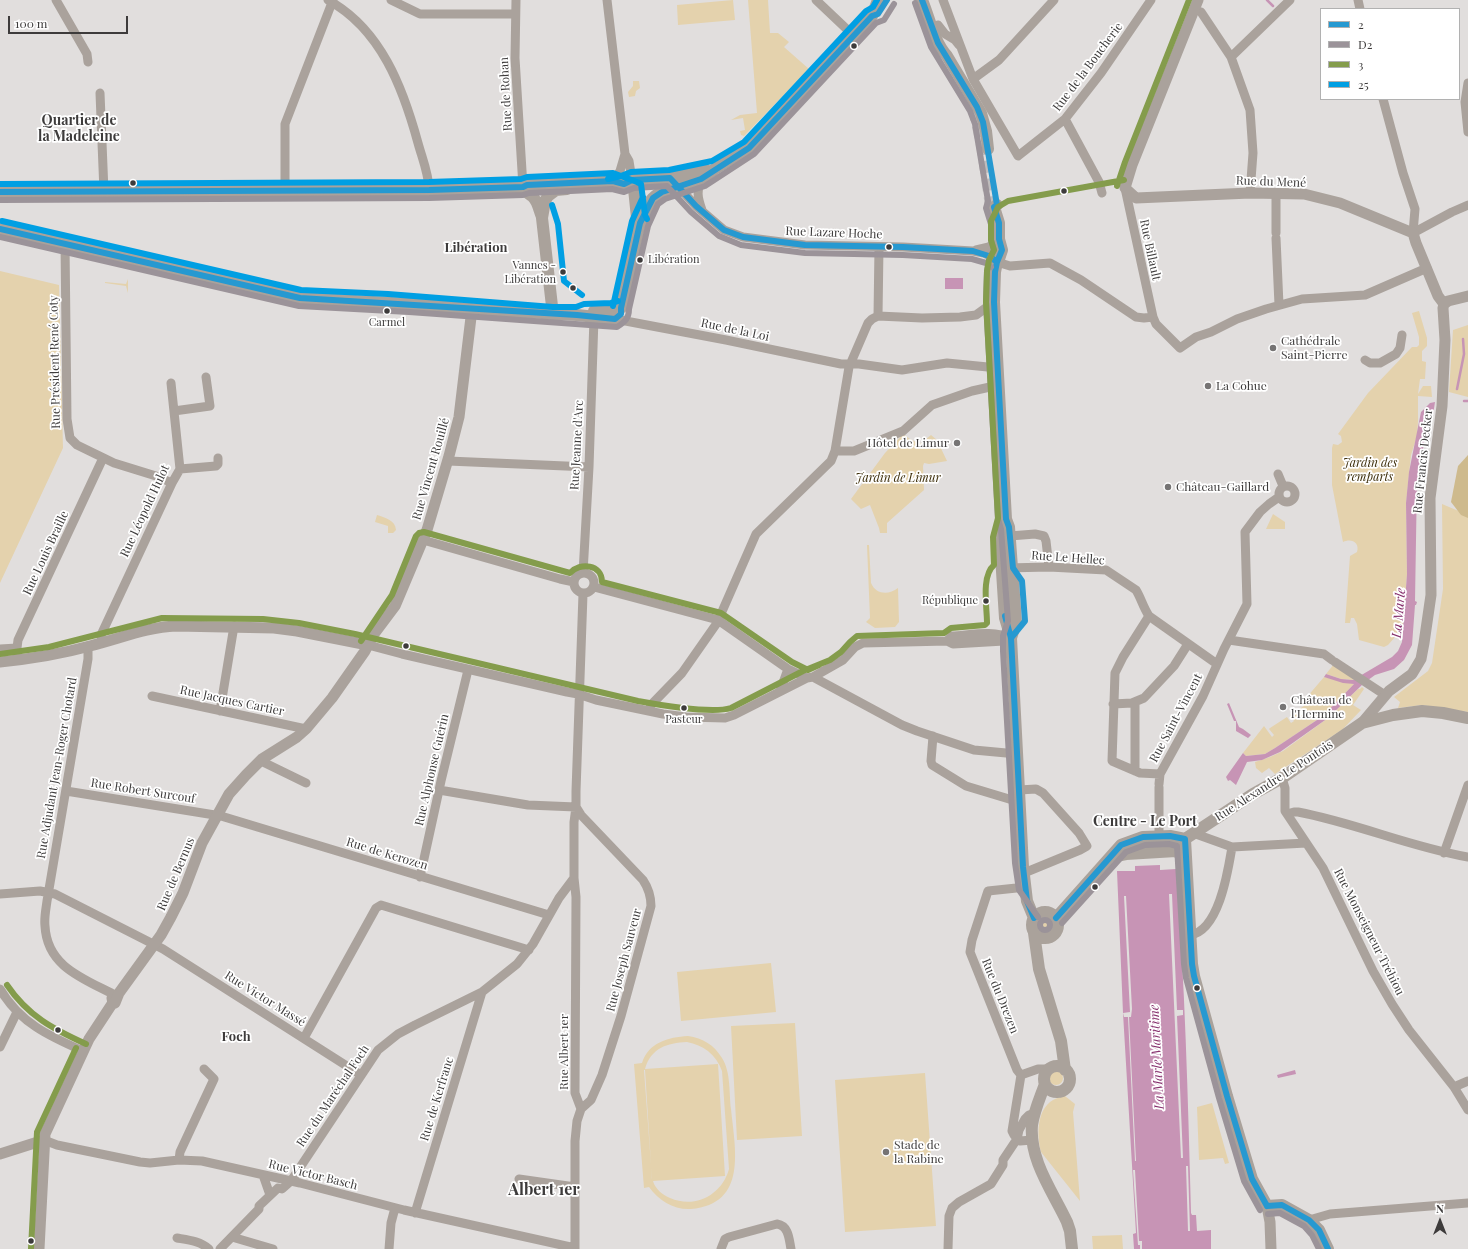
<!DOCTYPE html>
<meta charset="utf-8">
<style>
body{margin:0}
#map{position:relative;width:1468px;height:1249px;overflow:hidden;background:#e1dedd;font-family:"Playfair Display",serif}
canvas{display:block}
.legend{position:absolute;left:1320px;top:8px;width:140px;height:92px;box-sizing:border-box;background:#fff;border:1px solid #b1b1b1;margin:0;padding:5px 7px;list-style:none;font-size:12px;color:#3d3b3b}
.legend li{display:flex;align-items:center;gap:8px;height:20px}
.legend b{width:20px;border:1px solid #b1b1b1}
.north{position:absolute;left:1420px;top:1201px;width:40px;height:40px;-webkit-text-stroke:3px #fff;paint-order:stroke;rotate:0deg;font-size:11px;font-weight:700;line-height:16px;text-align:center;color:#3d3b3b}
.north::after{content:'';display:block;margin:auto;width:14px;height:18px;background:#3d3b3b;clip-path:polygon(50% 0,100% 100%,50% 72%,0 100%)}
.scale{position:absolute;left:8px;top:16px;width:120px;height:18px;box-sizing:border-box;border:2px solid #3d3b3b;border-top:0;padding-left:5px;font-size:12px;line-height:14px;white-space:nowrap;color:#3d3b3b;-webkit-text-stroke:3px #fff;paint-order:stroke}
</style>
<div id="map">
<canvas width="1468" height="1249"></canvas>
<ul class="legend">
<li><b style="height:5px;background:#2699d1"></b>2</li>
<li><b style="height:5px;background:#9b9399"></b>D2</li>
<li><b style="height:5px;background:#849c4c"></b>3</li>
<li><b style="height:5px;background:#009fe3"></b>25</li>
</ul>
<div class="north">N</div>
<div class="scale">100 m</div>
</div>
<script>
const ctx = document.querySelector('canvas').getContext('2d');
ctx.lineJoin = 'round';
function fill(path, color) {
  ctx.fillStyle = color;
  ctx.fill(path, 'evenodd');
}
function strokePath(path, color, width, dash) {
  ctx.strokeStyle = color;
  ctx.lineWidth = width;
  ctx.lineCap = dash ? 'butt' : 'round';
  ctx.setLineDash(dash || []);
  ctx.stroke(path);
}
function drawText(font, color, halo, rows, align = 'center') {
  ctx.font = font + ' "Playfair Display",serif';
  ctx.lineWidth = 3.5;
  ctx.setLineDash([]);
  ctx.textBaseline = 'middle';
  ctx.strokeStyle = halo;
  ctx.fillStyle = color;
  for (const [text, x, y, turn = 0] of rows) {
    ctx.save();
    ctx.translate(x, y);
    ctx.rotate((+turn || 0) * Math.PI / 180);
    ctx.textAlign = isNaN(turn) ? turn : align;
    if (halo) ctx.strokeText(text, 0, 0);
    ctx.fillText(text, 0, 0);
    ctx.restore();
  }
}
fill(new Path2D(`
 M733,0l2,20 -57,5 -1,-20z
 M748,0h20l2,33h8l11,9 -5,5 25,22 -65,67 -3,-1 -1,-4 5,-1 -2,-12 -12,2 9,-5 17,-2z
 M633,81h6l1,7 -4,3 -1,5 -6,1 -1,-5 5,-6z
 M0,271l59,14 4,163 -63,135z
 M128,279v14l-2,-7 -21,-3v-1l21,2z
 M1419,311l8,27v8l-5,5v10l4,1 -1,17h-5l-2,15 5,-8h8l1,11 -14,-1v25l-1,15 -6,19 -5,48 1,71 -5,63 -6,-1 -8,9 -4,2 -25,-7 -2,-16 -3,-6h-3l-1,5h-5l5,-67 7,-4c3,-10 -6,-14 -14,-10l-11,-57v-37l1,-4 5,1 4,-3 -1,-6 -3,-2 30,-41 44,-46h5l2,-2v-8l-7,-24z
 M1468,325v72l-19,-5 4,-62z
 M903,434l7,5 10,5 11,-9 6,5 10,21 -18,3 -5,-1 -1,3 1,24 -37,33v10h-7l-1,-5 -9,-23 -9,4 -10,-10 34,-46z
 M1442,504l26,11v197l-46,-7 -24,3 2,-6 -6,-5 34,-26 4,-8 11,-74z
 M1273,514l12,8v7h-19z
 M377,515c9,3 18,5 19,15l-3,3h-5v-7l-13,-4z
 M867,545h2l2,38c5,12 18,12 27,5l1,34 -4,5 -20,1 -9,-6 4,-4z
 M1334,664l21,14 -2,2 -12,-1 -15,-5z
 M1324,677l30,7 -31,32 -48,32 -10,6 -19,2 -3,-3 21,-27 8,11 2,-2 -5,-6 1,-1 17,-11 4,6 3,-2 -4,-6 20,-13 -3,-5z
 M1362,687l2,2 -11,16 8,5 -18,19 -68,45 -6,-6 -7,5 -6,-5 -1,-6 15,-5 13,-6 45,-33 30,-29h2z
 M1165,840v7l-46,4 13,-8z
 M1038 925a7 7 0 1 1 14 0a7 7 0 1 1-14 0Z
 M771,963l5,49 -95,9 -4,-49z
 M795,1023l7,113 -65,4 -6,-114z
 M688,1036c15,2 26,9 34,22 9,14 7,35 9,51 4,40 17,95 -40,100 -17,1 -32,-8 -42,-22l-5,1 -10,-124 8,-1c6,-20 26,-26 46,-27zM687,1042c16,3 29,12 35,29l7,98c-7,26 -34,40 -59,29 -7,-3 -15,-9 -17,-17l72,-5 -7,-112 -73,5c6,-21 22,-26 42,-27zM644,1070h1l7,110v-2z
 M1049 1078a7 7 0 1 1 14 0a7 7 0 1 1-14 0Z
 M925,1073l11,153 -91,6 -10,-152z
 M1065,1096l10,8 -2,8 7,89 -39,-49c-4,-16 -5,-42 12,-52 3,-2 8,-3 12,-4z
 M1212,1103l17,60 -4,1 -2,-6 -24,2 -2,-53z
 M1122,1235l1,14h-30l-1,-13z`), '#e4d2ad');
fill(new Path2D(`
 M1468,455v63l-7,-3 -10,-13 7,-36z`), '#ceba8d');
fill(new Path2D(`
 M945,278h18v11h-18z
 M1435,402l-2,13 -5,4 -10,60h-1l-2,122 2,1 -1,3h-1l-3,40 -8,15 -10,9 -19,6 -11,8 -36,35 -48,34 -18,8 -15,2 -11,23 -6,-5 -2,1 -2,-4 17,-24 3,3 19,-2 10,-6 48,-32 31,-32 -11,-1 -19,-6 2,-3 15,5 12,1 39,-23 6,-6 4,-9 5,-68 -1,-71 3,-31 12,-60 9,-9z
 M1229,703l10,24 4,2 8,6 -3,3 -12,-7v-10h-2l-7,-17z
 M1160,865v5l16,-1c9,114 12,229 15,344l1,2h4l1,16 14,-1v19h-77l-1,-15 3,-1 -13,-220 -6,-142h18v-5z
 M1295,1070l1,4 -18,4 -1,-3z`), '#c794b5');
fill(new Path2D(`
 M1169,894h3l5,116h6v5l-6,1 6,142h-2z
 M1124,896h2l6,113 -1,8h-2l7,144h-1l-7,-144h-4l-1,-4 7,-1z
 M1186,1166h2l2,65h-2z
 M1133,1170h2l4,71h3v8h-2v-4h-2z`), '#e1dedd');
strokePath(new Path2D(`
 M1267,0l6,6
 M1457,389l7,-35 -1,-15
 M1464,401h4`), '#c794b5', 2.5);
strokePath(new Path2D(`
 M974,108l9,42 8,56 3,1`), '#c0bdbd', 12, [12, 6]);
strokePath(new Path2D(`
 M56,0l31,54 1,8
 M328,0c53,29 75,88 90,143 4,15 11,31 11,47
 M391,0l29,14h95
 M516,0l-1,58 8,129
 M607,0l18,154 4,7 3,19
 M816,0l38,36
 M943,0l30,79 45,77 47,-37 36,-46 50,-73
 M1358,0l2,9
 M1201,12l30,45 19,53 3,43 -3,40
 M938,25l7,9 10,6 4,5
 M1231,57l59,-57
 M973,79l26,-19 55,-60
 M1468,83l-3,19 3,30
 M100,93l4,99
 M1383,99l20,74 12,36 -2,24
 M1065,119l34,63 3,11
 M701,179c-4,13 -4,17 1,31
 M613,181l7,-10 5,-17
 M675,183l21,23 28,24 19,7 62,8 98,2 70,4 11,2 10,5 3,4 13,4 40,-3 31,17 55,37 8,1 9,-1
 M1125,188l28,129 3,7 24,24 16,-11 15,-5 26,-13 29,-10 36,-10 63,-4 62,-27
 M285,191v-67l48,-124
 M1276,233v-40
 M1413,233l39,-21 16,-7
 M1276,238l3,67
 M65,244l2,175 3,19 7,7 37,18 42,13 16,7
 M976,250l13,-3 10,-8
 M878,316l1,-69
 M615,319l111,21 115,24h18l43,6 45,-7 51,5
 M1365,360l5,3h10l16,-9 4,-6 2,-13
 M174,411l36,-5 -4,-29
 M835,451h19l49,-20 29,-26 40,-14 27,-6
 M448,461l141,6
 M180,469l36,-3 2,-2v-6
 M1278,474l5,12
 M1279 494a8 8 0 1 1 16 0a8 8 0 1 1-16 0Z
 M1010,536l25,-2 9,2 2,5 3,26
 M423,540l137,39 14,3
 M1006,568l43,-1 57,3 30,20c5,8 7,17 13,26l68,48
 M574 583a10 10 0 1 1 20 0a10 10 0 1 1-20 0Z
 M583,573l6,-106 5,-149
 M594,587l124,33 70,49 19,9 6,-1 89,48 15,6 57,19 43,4
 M1149,616l-26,41 -8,16 -3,88 28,12 20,1
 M1229,640l95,14 8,6
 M947,641l5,-5c19,-1 41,-6 59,2
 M102,643l-1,-8 71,-152 8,-14 -9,-86
 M368,645l34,9 165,38 11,2 18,6 67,14 23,3 39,1 9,-3 73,-37
 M88,646v13l-41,242c-1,8 -3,17 -2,25 2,40 37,52 68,68l-2,4 1,6
 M0,649l17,-1
 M18,660l-1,-12 1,-8 85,-182
 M1335,662l50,33
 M813,677l30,-17 12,-13 8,-4 84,-2 6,3 51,-3 7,-3
 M780,691l8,-22
 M152,696l154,33
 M1113,704l19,-1 12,-5 30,-32 14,-22
 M220,711l14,-85
 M649,711l2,-6 31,-32 35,-50 39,-89 75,-73 4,-10 14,-84 19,-44 4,-4 6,-3 44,2 38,-1 16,-2 18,-13
 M933,736l-2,25 1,4 34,21 53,16
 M262,759l3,4 41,20
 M1135,771v-69
 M1282,778l3,10v23l38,57 50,103 19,33 17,26 45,57 14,23
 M1159,784l1,-10 43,-78 21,-47 23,-45 -2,-72 15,-20 9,-8 10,-7
 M1159,787v49
 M439,790l89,15 48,2
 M1019,790l17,-1 7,4 36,40 8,13 -7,4 -56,23
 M66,791l155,25 328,99
 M1287,814l7,-2h4c58,11 112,35 170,45
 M1193,833l39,14 74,-4
 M1444,853l24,-68
 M420,877l21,-96 27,-111
 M0,894l40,-3 15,3 108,55 198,126
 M1190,935c29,-4 38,-64 42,-88
 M0,989c20,34 49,47 83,62
 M304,1038l72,-130 5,-3 148,45
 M0,1047l17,-35
 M1021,1075l-4,-5 -47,-118 2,-12 16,-49 38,-4
 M1454,1087l14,-6
 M581,1109l10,-9 11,-25 19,-59 30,-110c0,-10 -2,-17 -8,-26l-62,-65 -5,-8v-16l7,-197
 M44,1140l13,5 83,17 10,1 29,-3 23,1 98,22 104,27 171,38
 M1032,1140l-12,1 -6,-6 -2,-4 9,-56 17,-6h10
 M179,1160l1,-8 34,-73 -10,-10
 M263,1175l7,20
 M519,1179l56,8
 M415,1213l67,-221
 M1309,1220l21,-6 138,-11
 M232,1237l41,12
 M177,1238c12,2 23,3 32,11
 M220,1249l39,-40v-3l19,-18 4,1 9,-8 87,-131 20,-16 17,-9 67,-33 35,-28 16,-20 26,-46 15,-20
 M389,1249l2,-26 4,-15
 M575,1249v-108l2,-20 4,-12 -6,-16 1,-196 -2,-19v-56l2,-15
 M721,1249l4,-10 4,-2 48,-13c12,2 12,15 14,25
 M948,1249l1,-33 3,-8 7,-6 32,-18 12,-19v-5l14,-21 2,-9 6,-11 4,-4 6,-2`), '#aaa29c', 9);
strokePath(new Path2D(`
 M1198,0l-66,165 -7,23 11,10 114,-5 54,1 36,9 73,30 3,10 22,53 6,8 -1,4 2,32 -3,66 -12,92 1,97 -7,48 -3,16 -9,15 -23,17 -27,32
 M1444,304l4,-3 20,-5
 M0,662c30,-3 61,-8 90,-16 29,-7 57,-19 86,-20l98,2 23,3 71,14
 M0,1154l44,-14
 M1267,1206l3,16 1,27
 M39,1249l6,-115 44,-95 23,-35 3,-1 4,-10 42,-58 10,-18 12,-24 19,-50 27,-49 17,-19 16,-16 35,-22 9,-8 26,-31 33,-47 9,-17 21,-28 32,-76 22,-74 10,-39 13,-108`), '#aaa29c', 11);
strokePath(new Path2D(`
 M922,0c8,19 11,40 25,56l34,57 5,18 2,18
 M621,185l11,-5 38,-2 36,-8
 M523,187c2,5 5,6 9,9 6,5 7,14 10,21
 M0,192l429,-2 94,-3 4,-2 86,-4 21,8 3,29 3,5
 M997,205l-3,2 5,16v16l3,11 -3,9 -2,3 -2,10 -1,30 12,217 3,8 7,95 -5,16
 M0,229l300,69 110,6 62,5 105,6 38,4
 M594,311h19l8,-3 19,-85c9,-13 5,-23 22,-31l39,-13 14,-10 34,-21 123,-132 6,-16
 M553,315l-11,-97 3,-17 3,-5 8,-6 11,-1
 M1006,519l-5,13 -1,8 5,78 6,20 12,229 4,34 7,17
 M1185,839l7,125 2,12 33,120 25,83 15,27 15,-1 27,15 10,10 9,19
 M1176,851l9,-12 68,-45 29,-16 80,-55 31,-8 29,-4 21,2 25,5
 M1111,857l15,-3 50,-3 6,5
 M1032 925a13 13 0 1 1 26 0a13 13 0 1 1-26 0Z
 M1056,918l65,-73 22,-8 27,-1 15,3
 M1034,933l5,36 22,72 4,29
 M1044 1079a13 13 0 1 1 26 0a13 13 0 1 1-26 0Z
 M1045,1084c-5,14 -11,27 -13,41 -3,35 21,67 35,97l3,9 2,18`), '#aaa29b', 12);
strokePath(new Path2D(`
 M922,0l16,43 39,64 6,15 14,83 -3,2 5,16v16l3,11 -5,12 -2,10 -1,30 12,217 3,8 4,41 9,13 3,40 -14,17
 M0,192l429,-2 94,-3 4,-2 86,-4 11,3 8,-4 38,-2 26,28 28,24 19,7 62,8 98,2 70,4 16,5 8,6
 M0,229l300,69 277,17 38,4 6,-5v-6l19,-85 13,-25 9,-6 39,-13 48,-31 123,-132 6,-2 9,-14
 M1005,616l6,22 12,229 4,34 7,17
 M1056,918l65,-73 22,-8 27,-1 15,3 7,125 2,12 33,120 25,83 15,27
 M1267,1206l15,-1 27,15 10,10 9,19`), '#2699d1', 6);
strokePath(new Path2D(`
 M915,3l16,44 39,64 5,13 13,77 -2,7 5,16v16l3,10 -5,10 -2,11 -1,31 12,217 3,10 7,92 -5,15v15l12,212 4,27 19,27
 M0,200l429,-2 94,-3 6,-2 83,-4 12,3 10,-4 33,-2 24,26 28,24 22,9 64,8 98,2 69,4 14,4 5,4
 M0,237l299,69 110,6 208,15c8,-5 12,-9 12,-18l19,-83 10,-22 7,-5 40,-13 49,-32 122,-131 8,-3 10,-16
 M1040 925a5 5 0 1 1 10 0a5 5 0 1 1-10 0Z
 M1062,923l64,-71 19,-7 24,-1 8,2 7,118 2,14 33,120 25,83 16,29
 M1268,1214l12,-1 24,13 8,9 7,14`), '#9b9399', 6);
strokePath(new Path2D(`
 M1117,186l8,-24 64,-162
 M361,641l31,-46 24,-59 3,-3 5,-1 146,41c10,-11 32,-9 32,9l119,31 71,49 16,8 11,-5
 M0,654l49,-7 113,-29 101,1 36,4 56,11 283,67c22,4 73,13 93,7l72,-37 27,-11 11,-8 9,-10 7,-6 87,-3 7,-5 34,-3 2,-2c0,-16 -6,-47 7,-58l-1,-28 5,-19 -12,-216 1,-31 2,-11 5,-10 -3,-10v-19l7,-14 10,-6 116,-21
 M7,985c21,31 46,44 79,59
 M31,1249l6,-117 39,-84`), '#849c4c', 6);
strokePath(new Path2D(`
 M608,179l13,-3 10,-4 38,-2 43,-9 32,-19 122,-131 7,-4 4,-7
 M0,184l429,-2 92,-3 6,-2 86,-4 24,9 4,2 4,31 2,4
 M552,205l6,19 6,57 18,14
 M2,221l299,69 87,4 165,13h23l8,-3 27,-1 7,-2
 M613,306l19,-85 11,-24`), '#009fe3', 6);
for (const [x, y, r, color] of [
 [854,46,3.5,"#3d3b3b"],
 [133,183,3.5,"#3d3b3b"],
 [1064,191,3.5,"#3d3b3b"],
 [889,247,3.5,"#3d3b3b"],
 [640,260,3.5,"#3d3b3b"],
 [563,272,3.5,"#3d3b3b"],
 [573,288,3.5,"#3d3b3b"],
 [387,311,3.5,"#3d3b3b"],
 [1273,348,4,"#767474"],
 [1208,386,4,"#767474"],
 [957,443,4,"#767474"],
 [1168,487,4,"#767474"],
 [986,601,3.5,"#3d3b3b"],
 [406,646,3.5,"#3d3b3b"],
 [1283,707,4,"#767474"],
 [684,708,3.5,"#3d3b3b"],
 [1095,887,3.5,"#3d3b3b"],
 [1197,988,3.5,"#3d3b3b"],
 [58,1030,3.5,"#3d3b3b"],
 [886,1152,4,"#767474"],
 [31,1241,3.5,"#3d3b3b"]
]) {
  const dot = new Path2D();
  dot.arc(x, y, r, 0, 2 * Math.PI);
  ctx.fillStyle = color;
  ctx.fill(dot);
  strokePath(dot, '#fff', 1.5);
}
drawText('11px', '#3d3b3b', '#fff', [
 ["Libération",648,260,"left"],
 ["Vannes -",556,266],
 ["Libération",556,280],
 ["Carmel",387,323,"center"],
 ["République",978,601],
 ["Pasteur",684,720,"center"]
], 'right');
drawText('12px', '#3d3b3b', '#fff', [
 ["Rue de la Boucherie",1088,67,-53],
 ["Rue de Rohan",506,94,-93],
 ["Rue du Mené",1271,182,2],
 ["Rue Lazare Hoche",834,233,2],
 ["Rue Billault",1150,250,78],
 ["Rue de la Loi",735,330,12],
 ["Rue Président René Coty",55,362,-91],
 ["Rue Jeanne d'Arc",577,445,-87],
 ["Rue Francis Decker",1423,461,-84],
 ["Rue Vincent Rouillé",431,469,-74],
 ["Rue Léopold Hulot",145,511,-65],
 ["Rue Louis Braille",46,553,-65],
 ["Rue Le Hellec",1068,558,4],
 ["Rue Jacques Cartier",232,701,12],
 ["Rue Saint-Vincent",1176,718,-62],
 ["Rue Adjudant Jean-Roger Chotard",57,768,-80],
 ["Rue Alphonse Guérin",432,770,-77],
 ["Rue Alexandre Le Pontois",1274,781,-33],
 ["Rue Robert Surcouf",143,791,9],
 ["Rue de Kerozen",387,854,17],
 ["Rue de Bernus",176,874,-67],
 ["Rue Monseigneur Tréhiou",1369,932,63],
 ["Rue Joseph Sauveur",624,960,-75],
 ["Rue du Drezen",1000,996,68],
 ["Rue Victor Massé",265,999,32],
 ["Rue Albert 1er",564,1052,-90],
 ["Rue du Maréchal Foch",333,1096,-56],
 ["Rue de Kerfranc",437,1099,-73],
 ["Rue Victor Basch",313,1175,14]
]);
drawText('12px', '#3d3b3b', '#fff', [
 ["Cathédrale",1281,341],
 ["Saint-Pierre",1281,355],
 ["La Cohue",1216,386],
 ["Hôtel de Limur",949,443,"right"],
 ["Château-Gaillard",1176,487],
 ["Château de",1291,700],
 ["l'Hermine",1291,714],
 ["Stade de",894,1145],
 ["la Rabine",894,1159]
], 'left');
drawText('italic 12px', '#3d2e0a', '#fff', [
 ["Jardin des",1370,463],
 ["remparts",1370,477],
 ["Jardin de Limur",898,478]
]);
drawText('bold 13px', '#3d3b3b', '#fff', [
 ["Libération",476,248],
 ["Foch",236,1037]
]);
drawText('italic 13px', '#86306d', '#fff', [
 ["La Marle",1399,613,-85],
 ["La Marle Maritime",1157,1057,-93]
]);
drawText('bold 14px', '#3d3b3b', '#fff', [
 ["Quartier de",79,121],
 ["la Madeleine",79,137],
 ["Centre - Le Port",1145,822]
]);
drawText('bold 16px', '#3d3b3b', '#fff', [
 ["Albert 1er",544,1190]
]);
</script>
